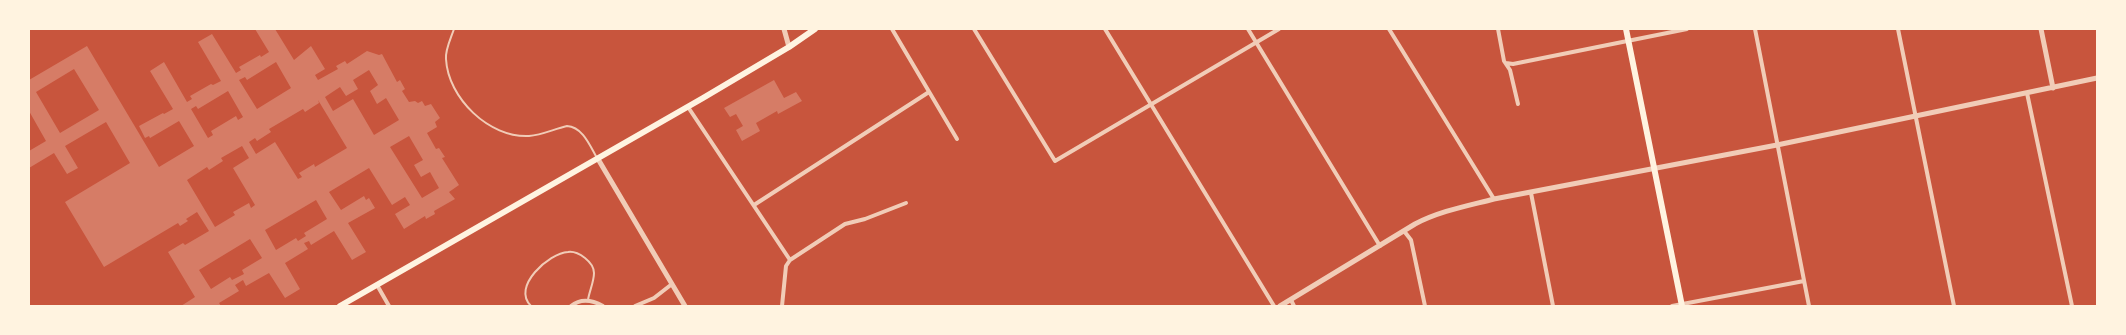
<!DOCTYPE html>
<style>
body{margin:0}
#map{position:relative;width:2126px;height:335px;overflow:hidden;background:#c8553d;font-family:"Golos Text",sans-serif}
canvas{display:block}
.frame{position:absolute;inset:0;border:30px solid #fff3e0;pointer-events:none}
</style>
<div id="map">
<canvas width="2126" height="335"></canvas>
<div class="frame"></div>
</div>
<script>
const ctx = document.querySelector('canvas').getContext('2d');
ctx.lineJoin = 'round';
function fill(path, color) {
  ctx.fillStyle = color;
  ctx.fill(path, 'evenodd');
}
function strokePath(path, color, width, dash) {
  ctx.strokeStyle = color;
  ctx.lineWidth = width;
  ctx.lineCap = dash ? 'butt' : 'round';
  ctx.setLineDash(dash || []);
  ctx.stroke(path);
}
fill(new Path2D(`
 M255,29h20l19,31 17,-14 14,23 -10,6 3,5 20,-11 -2,-3 9,-5 2,3 20,-13 12,4 3,-1 15,28 3,-2 5,9 -3,2 7,11 6,-1 3,2 4,-2 3,5 6,-2 9,14 -5,4 2,5 -10,6 9,16 3,-1 6,9 -3,1 17,27 -10,7 6,7 -21,12 1,3 -9,5 -1,-3 -21,13 -9,-15 15,-9 -5,-8 -13,8 -23,-37 -40,24 12,18 23,-14 2,4 3,-2 6,10 -27,15 18,29 -14,8 -18,-29 -23,14 -2,-4 -5,2 4,6 -23,14 15,26 -15,9 -16,-25 -23,13 -3,-6 -8,5 4,6 -20,12 2,3h-40l14,-9 -27,-45 15,-9 2,2 24,-14 -12,-19 -11,7 2,2 -8,5 -2,-3 -74,44 -39,-65 65,-39 -24,-41 -41,24 13,22 -11,6 -13,-21 -25,15v-17l17,-10 -17,-30v-31l58,-34 72,121 35,-21 -15,-25 -29,17 -1,-2 -4,2 -6,-12 24,-13 1,1 9,-5 -23,-38 14,-9 23,40 5,-3 -2,-3 21,-12 2,1 8,-4 -23,-39 14,-8 24,39 5,-3 -2,-3 21,-12 1,2 8,-5zM276,62l15,26 -34,21 -18,-29 6,-3 2,3zM74,69l25,41 -39,23 -24,-41zM369,70l9,15 -8,6 7,13 9,-6 13,22 -25,15 -21,-36 -20,12 -8,-14 15,-10 6,9 12,-7 -5,-9zM228,91l15,26 -5,3 -2,-4 -25,15 2,4 -5,3 -17,-29 5,-3 2,3zM318,100l29,48 -32,19 -1,-3 -15,9 3,4 -4,2 -23,-37 -19,12 -7,-12 6,-4 2,3 14,-9 -2,-3 34,-20 2,3 14,-9zM409,136l14,24 -9,5 7,12 9,-5 9,16 -17,10 -32,-51zM242,146l7,12 -16,10 22,37 -4,3 -2,-5 -16,9 2,3 -20,12 -28,-47 20,-13 2,3 14,-9 -2,-3zM316,200l11,19 -23,14 2,3 -8,5 -2,-3 -20,12 -11,-20zM250,239l12,19 -20,12 2,4 -12,6 -2,-3 -19,12 -12,-19z
 M774,80l10,18 12,-6 6,9 -24,13 -1,-3 -21,12 4,8 -18,10 -6,-11 7,-4 -7,-12 -6,3 -6,-9z`), '#d67c66');
strokePath(new Path2D(`
 M454,29c-3,9 -9,21 -8,30 2,39 43,79 83,77 13,-1 25,-7 38,-10 16,1 23,20 30,32
 M531,306c-20,-19 18,-53 37,-54 6,-1 13,3 17,6 5,4 9,9 9,15 0,9 -5,19 -6,27`), '#f1ccb7', 2);
strokePath(new Path2D(`
 M892,29l65,110
 M974,29l81,132 224,-132
 M1105,29l169,277
 M1248,29l132,217
 M1389,29l105,170
 M1498,29l6,32 6,9 8,34
 M1755,29l54,277
 M1898,29l56,277
 M1506,63l7,1 174,-35
 M2027,93l45,213
 M688,107l102,153
 M1531,193l22,113
 M754,205l175,-113
 M1404,231l7,9 14,66
 M377,285l12,21
 M1291,300l3,6
 M571,306c10,-8 21,-6 32,0
 M635,306l19,-8 18,-14
 M782,306l4,-40 4,-6 55,-36 20,-5 41,-16
 M1672,306l132,-25`), '#f1ccb7', 4);
strokePath(new Path2D(`
 M784,29l5,18
 M2041,29l12,59
 M598,159l87,147
 M1280,306l135,-82c25,-13 52,-18 79,-25l283,-54 320,-67`), '#f1ccb7', 5);
strokePath(new Path2D(`
 M1626,29l56,277
 M340,306l363,-208 86,-51 26,-18`), '#fff3e0', 6);
</script>
